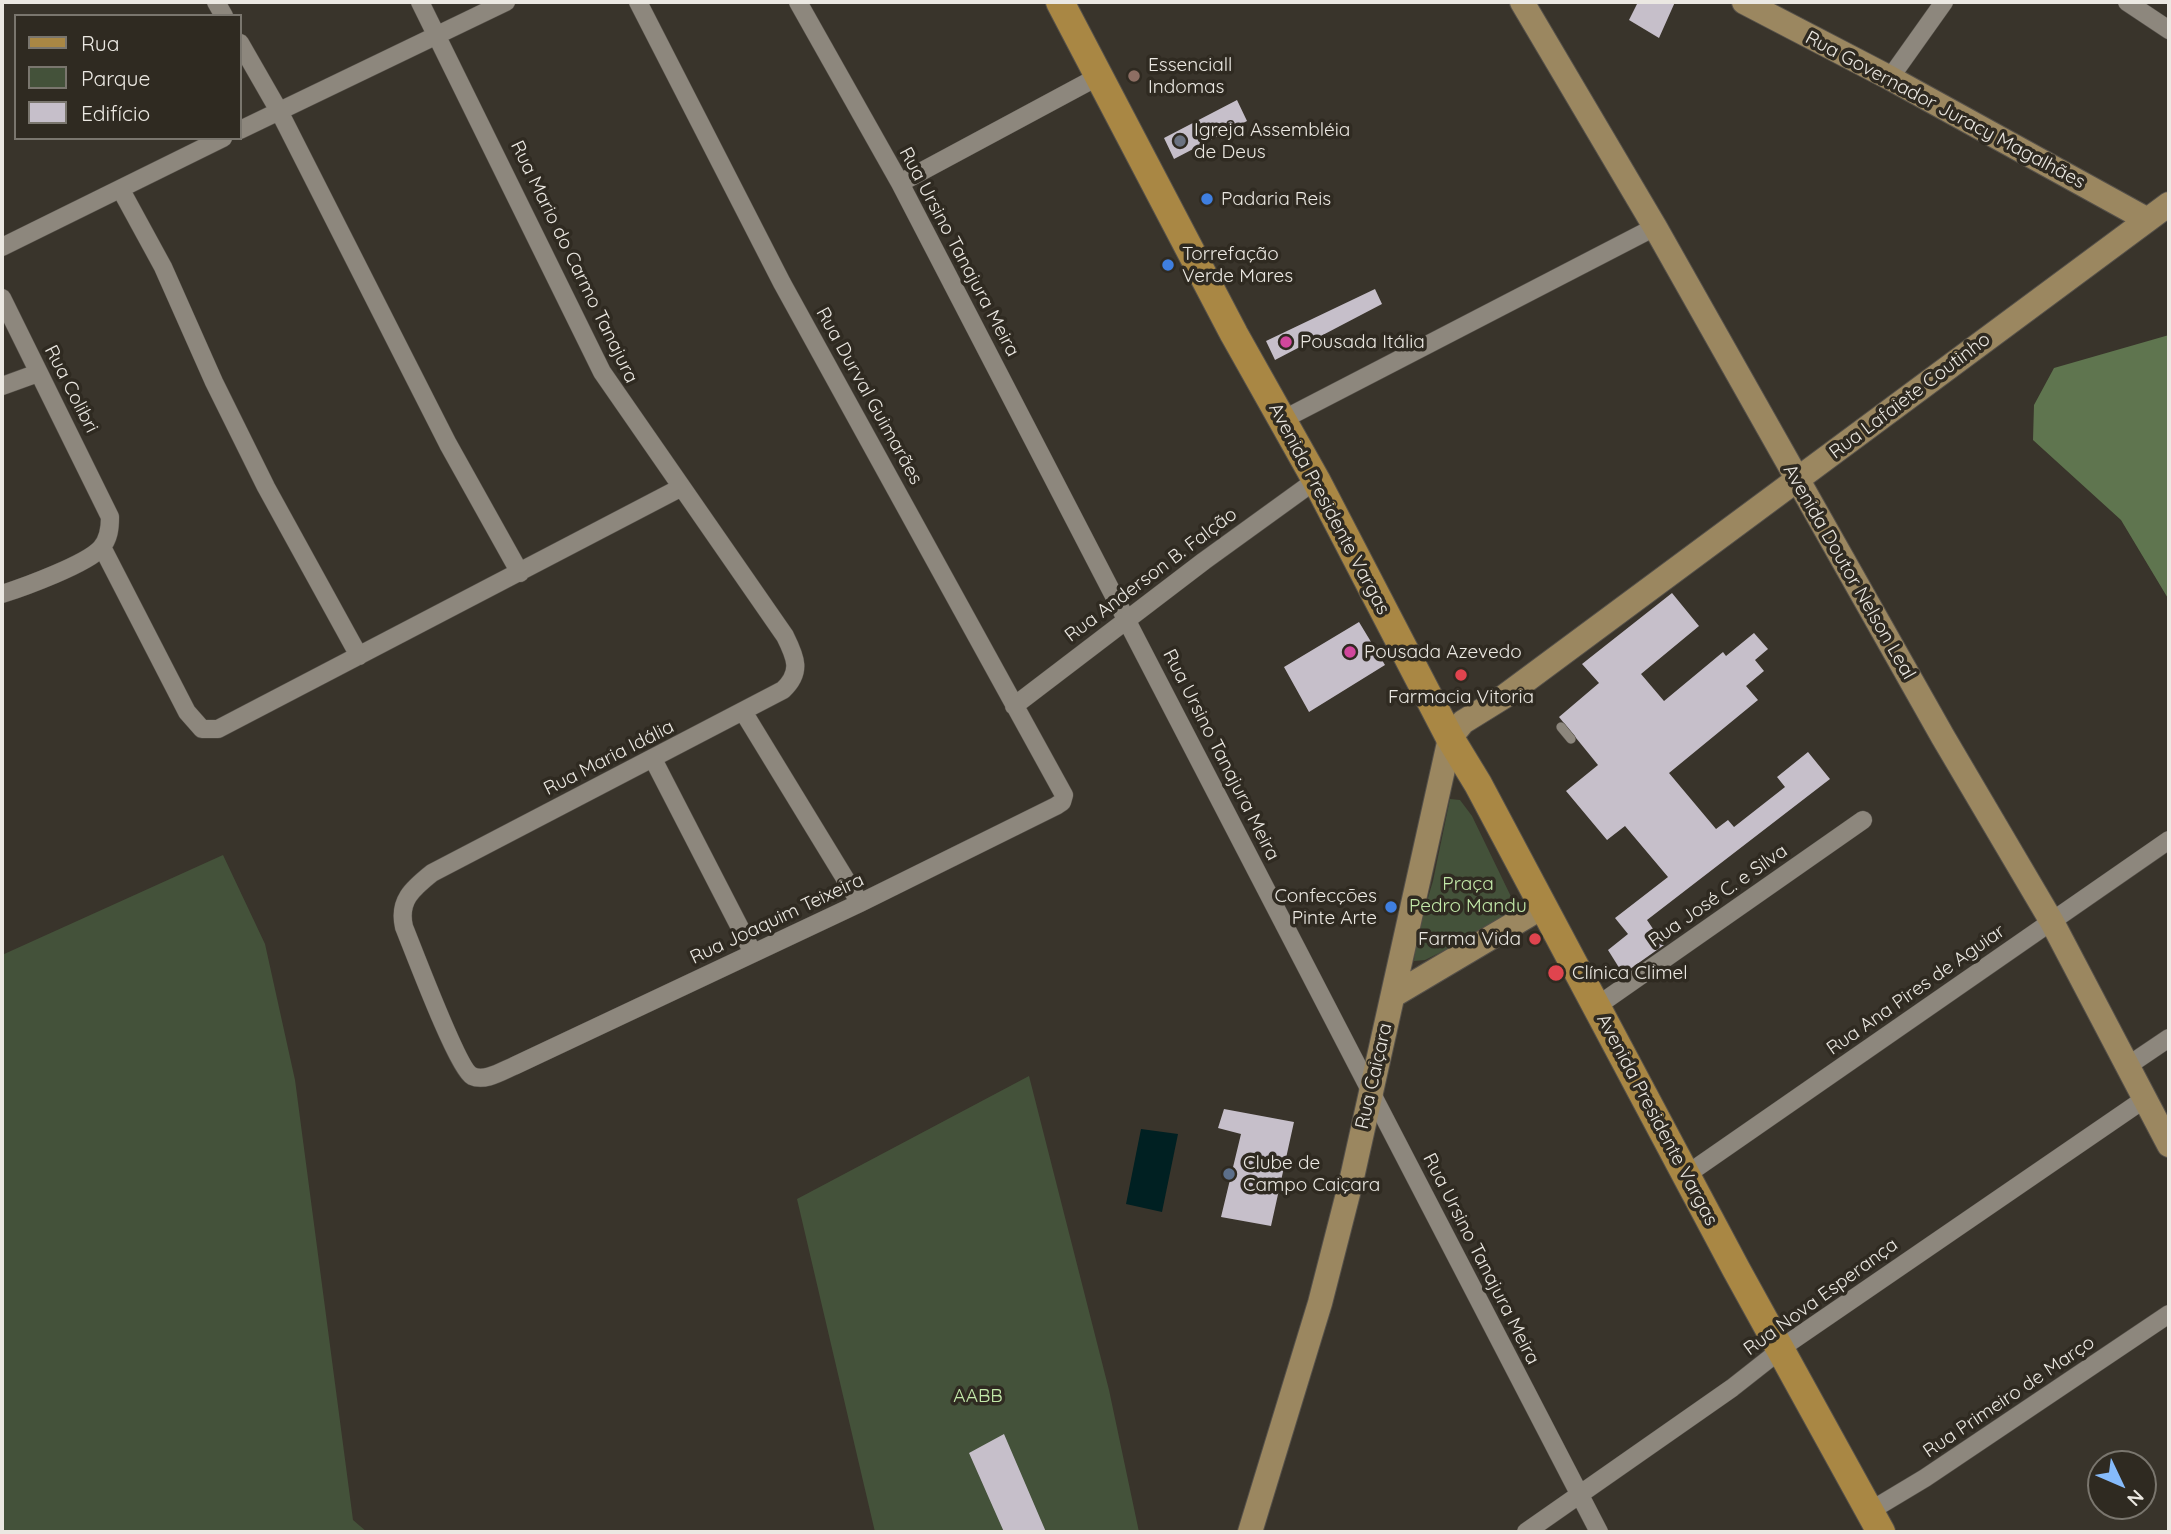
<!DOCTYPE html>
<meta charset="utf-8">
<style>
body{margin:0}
#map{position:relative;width:2171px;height:1534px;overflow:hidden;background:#39342b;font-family:Quicksand,sans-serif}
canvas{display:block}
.frame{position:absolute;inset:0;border:4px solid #ebe8e2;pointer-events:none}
.legend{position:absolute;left:14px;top:14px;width:228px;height:126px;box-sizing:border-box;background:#2f2a21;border:2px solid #7a766e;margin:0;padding:9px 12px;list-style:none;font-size:21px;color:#ebe8e2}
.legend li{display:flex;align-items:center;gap:14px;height:35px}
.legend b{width:35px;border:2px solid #7a766e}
.north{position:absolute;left:2087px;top:1450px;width:70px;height:70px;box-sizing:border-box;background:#2f2a21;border:2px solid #7a766e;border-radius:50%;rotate:134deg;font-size:19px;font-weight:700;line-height:28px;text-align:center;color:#ebe8e2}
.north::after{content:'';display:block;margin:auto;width:24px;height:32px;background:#86bbfb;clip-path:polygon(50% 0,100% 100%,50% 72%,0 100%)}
</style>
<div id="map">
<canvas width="2171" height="1534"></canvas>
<div class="frame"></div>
<ul class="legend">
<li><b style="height:9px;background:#a98744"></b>Rua</li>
<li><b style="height:19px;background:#44523a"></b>Parque</li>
<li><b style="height:19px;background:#c6bfca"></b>Edifício</li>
</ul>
<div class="north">N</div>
</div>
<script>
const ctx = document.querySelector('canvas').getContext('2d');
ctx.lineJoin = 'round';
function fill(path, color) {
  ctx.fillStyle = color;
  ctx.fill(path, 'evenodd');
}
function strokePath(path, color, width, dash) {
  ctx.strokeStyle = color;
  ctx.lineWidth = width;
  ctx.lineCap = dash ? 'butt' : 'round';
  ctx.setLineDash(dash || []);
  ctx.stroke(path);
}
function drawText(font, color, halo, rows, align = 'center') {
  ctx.font = font + ' Quicksand,sans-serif';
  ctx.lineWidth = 7;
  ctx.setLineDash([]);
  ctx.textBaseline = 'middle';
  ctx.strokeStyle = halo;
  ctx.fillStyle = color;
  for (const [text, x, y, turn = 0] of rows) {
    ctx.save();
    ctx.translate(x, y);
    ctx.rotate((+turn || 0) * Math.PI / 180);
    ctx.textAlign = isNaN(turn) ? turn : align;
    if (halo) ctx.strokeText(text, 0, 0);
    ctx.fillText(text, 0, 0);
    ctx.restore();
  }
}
fill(new Path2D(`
 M1450,799l10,1 12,16 45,93 -25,18 -67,33 -11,1 1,-20 18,-60z
 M223,855l42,89 30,136 58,440 14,12h-365v-577z
 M1029,1076l80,314 30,142h-264l-78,-333z`), '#44523a');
fill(new Path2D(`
 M2169,335v265l-48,-80 -88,-80 1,-35 20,-37z`), '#5f754f');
fill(new Path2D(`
 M1141,1129l37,5 -16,78 -36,-8z`), '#002022');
fill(new Path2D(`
 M1638,2h37l-16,36 -30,-18z
 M1237,100l10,21 -73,38 -10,-21z
 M1375,289l7,15 -107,56 -9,-19z
 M1672,593l27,33 -58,48 23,27 59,-49 3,4 28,-23 14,16 -13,11 9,11 -18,15 12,14 -89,73 47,56 12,-9 6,7 51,-40 -8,-10 31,-25 22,27 -183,141 17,25 -41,29 -15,-24 20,-16 -13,-16 53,-41 -43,-51 -18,14 -41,-49 32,-26 -39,-48 40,-34 -17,-19z
 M1359,622l26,43 -76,47 -25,-45z
 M1224,1109l70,13 -23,104 -50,-9 20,-83 -23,-6z
 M1004,1434l42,98h-42l-35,-79z`), '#c6bfca');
const lane = new Path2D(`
 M1561,727l10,12`);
const street = new Path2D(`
 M216,2l8,14
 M420,2l182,370 183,264c11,22 17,36 -2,54l-351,183c-20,16 -34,28 -28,54 9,22 54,142 68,149 13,6 30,-5 42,-10l346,-163 196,-97 6,-4 2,-7 -282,-512 -144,-281
 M798,2l102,181 699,1349
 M2127,2l42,28
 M240,43l39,68 169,333 72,129
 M1890,78l54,-76
 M240,130l266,-128
 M900,183l201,-108
 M121,190l42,77 51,115 52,105 93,169
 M2,247l221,-109
 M2,298l108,219c0,11 -1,22 -9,31 -14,16 -77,39 -99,46
 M2,386l36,-13
 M1282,420l373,-193
 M102,547l85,165 15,17h16l462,-241
 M1014,706l190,-145 112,-81
 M744,713l116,190
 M653,759l100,194
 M1597,1006l266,-186
 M2126,1067l43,-29
 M1686,1175l483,-335
 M1870,1511l55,-33 244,-164
 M1526,1532l206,-144 61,-48 350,-240`);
const secondary = new Path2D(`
 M1522,2l133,225 288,510 109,185 117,223
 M1744,2l146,76 256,141
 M1394,995l150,-89
 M1250,1532l70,-229 31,-121 99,-444 13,-16 42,-26 664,-492`);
const primary = new Path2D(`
 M1060,2l174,332 82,146 134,258 28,46 258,485 145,263`);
strokePath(lane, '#555049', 10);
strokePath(street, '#555049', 19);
strokePath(secondary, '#555049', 26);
strokePath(primary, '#555049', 30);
strokePath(lane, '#8d877d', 9);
strokePath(street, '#8d877d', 18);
strokePath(secondary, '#9b8760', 24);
strokePath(primary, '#a98744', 28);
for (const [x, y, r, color] of [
 [1134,76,7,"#8d6e63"],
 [1180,141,7,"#6b7280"],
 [1207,199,7,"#3f7fe0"],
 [1168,265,7,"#3f7fe0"],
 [1286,342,7,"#d1479c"],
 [1350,652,7,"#d1479c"],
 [1461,675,7,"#e0444e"],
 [1391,907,7,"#3f7fe0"],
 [1535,939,7,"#e0444e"],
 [1556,973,9,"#e0444e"],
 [1229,1174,7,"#5c6f8a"]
]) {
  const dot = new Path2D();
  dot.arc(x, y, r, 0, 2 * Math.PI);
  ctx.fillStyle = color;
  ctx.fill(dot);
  strokePath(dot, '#2f2a21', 2.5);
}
drawText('19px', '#ebe8e2', '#2f2a21', [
 ["Essenciall",1148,65],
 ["Indomas",1148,87],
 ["Igreja Assembléia",1194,130],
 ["de Deus",1194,152],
 ["Padaria Reis",1221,199],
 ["Torrefação",1182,254],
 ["Verde Mares",1182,276],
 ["Pousada Itália",1300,342],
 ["Pousada Azevedo",1364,652],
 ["Farmacia Vitoria",1461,697,"center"],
 ["Confecções",1377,896,"right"],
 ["Pinte Arte",1377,918,"right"],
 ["Farma Vida",1521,939,"right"],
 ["Clínica Climel",1572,973],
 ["Clube de",1243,1163],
 ["Campo Caiçara",1243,1185]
], 'left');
drawText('19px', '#ebe8e2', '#2f2a21', [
 ["Rua Governador Juracy Magalhães",1945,110,28],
 ["Rua Ursino Tanajura Meira",959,252,62],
 ["Rua Mario do Carmo Tanajura",574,262,64],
 ["Rua Colibri",71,389,63],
 ["Rua Durval Guimarães",869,396,61],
 ["Rua Lafaiete Coutinho",1910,396,-37],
 ["Avenida Presidente Vargas",1329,509,62],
 ["Avenida Doutor Nelson Leal",1849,572,60],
 ["Rua Anderson B. Falção",1151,575,-37],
 ["Rua Ursino Tanajura Meira",1221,755,63],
 ["Rua Maria Idália",609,758,-27],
 ["Rua José C. e Silva",1718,896,-35],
 ["Rua Joaquim Teixeira",777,919,-25],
 ["Rua Ana Pires de Aguiar",1916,990,-35],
 ["Rua Caiçara",1374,1076,-77],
 ["Avenida Presidente Vargas",1657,1120,62],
 ["Rua Ursino Tanajura Meira",1481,1259,63],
 ["Rua Nova Esperança",1821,1297,-36],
 ["Rua Primeiro de Março",2009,1397,-34]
]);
drawText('19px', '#c3e9a9', '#2f2a21', [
 ["Praça",1468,884],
 ["Pedro Mandu",1468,906],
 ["AABB",978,1396]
]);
</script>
